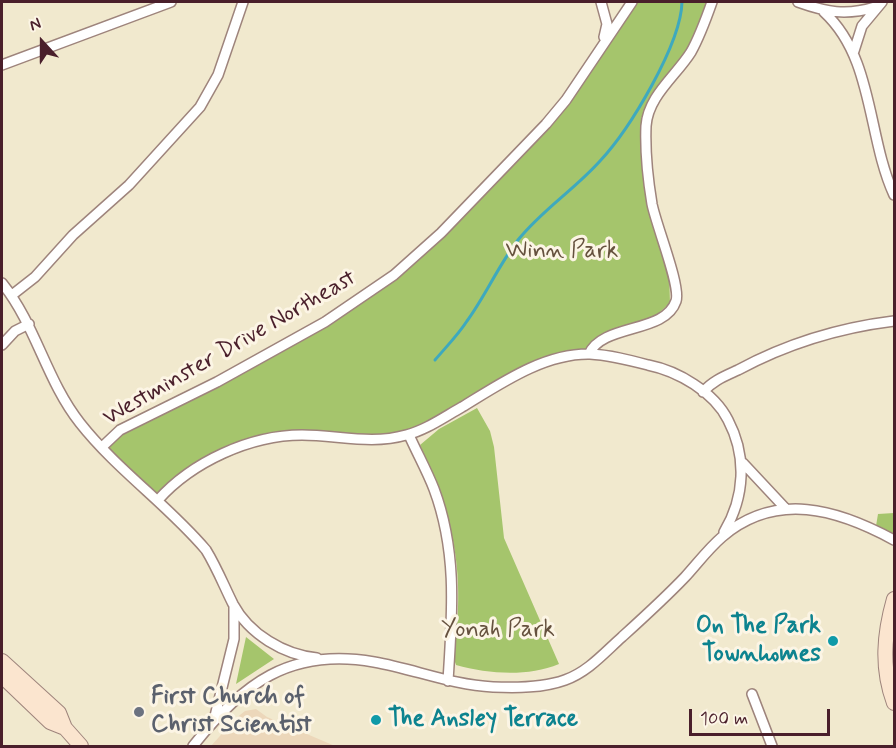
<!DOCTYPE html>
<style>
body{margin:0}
#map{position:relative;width:896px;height:748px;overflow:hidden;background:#f1e9ce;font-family:Mynerve,sans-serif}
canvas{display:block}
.frame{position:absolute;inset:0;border:3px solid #4a1f2b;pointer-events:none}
.north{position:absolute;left:12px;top:12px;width:60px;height:60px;-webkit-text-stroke:4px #fcf5e5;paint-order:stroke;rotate:339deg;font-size:16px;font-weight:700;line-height:24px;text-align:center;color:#4a1f2b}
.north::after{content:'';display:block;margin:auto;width:21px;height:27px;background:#4a1f2b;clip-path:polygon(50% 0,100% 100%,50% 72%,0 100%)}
.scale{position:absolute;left:689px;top:709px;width:141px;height:27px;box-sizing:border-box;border:3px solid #4a1f2b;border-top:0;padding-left:8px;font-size:18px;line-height:21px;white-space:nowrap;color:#4a1f2b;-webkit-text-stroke:4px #fcf5e5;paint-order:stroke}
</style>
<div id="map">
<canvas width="896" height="748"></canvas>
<div class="frame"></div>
<div class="north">N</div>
<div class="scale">100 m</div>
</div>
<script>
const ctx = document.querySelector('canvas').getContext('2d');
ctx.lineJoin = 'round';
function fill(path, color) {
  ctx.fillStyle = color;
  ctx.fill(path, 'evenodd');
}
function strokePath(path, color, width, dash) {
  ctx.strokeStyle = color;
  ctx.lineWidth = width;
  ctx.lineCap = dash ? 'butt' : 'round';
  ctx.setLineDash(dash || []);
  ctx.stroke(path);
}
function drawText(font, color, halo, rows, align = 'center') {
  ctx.font = font + ' Mynerve,sans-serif';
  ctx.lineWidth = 6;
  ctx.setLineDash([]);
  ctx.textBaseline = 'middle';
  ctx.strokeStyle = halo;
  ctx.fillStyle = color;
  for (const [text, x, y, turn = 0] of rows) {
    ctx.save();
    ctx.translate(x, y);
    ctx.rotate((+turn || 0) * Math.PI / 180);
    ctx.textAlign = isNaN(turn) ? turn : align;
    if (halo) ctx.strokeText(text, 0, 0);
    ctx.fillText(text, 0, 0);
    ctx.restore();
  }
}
fill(new Path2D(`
 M256,709l11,8 68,29h-124l24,-27 10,-8z`), '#ecd7ba');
fill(new Path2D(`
 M630,2h79l-8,38 -60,78 10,86 18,65 1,34 -22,20 -128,53 -114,59 -141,6 -59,26 -55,33 -47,-51 17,-17 229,-123 83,-70 97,-91 65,-89z
 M477,408l13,23 4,16 10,91 55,126c-32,13 -70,10 -103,1l-2,-6c11,-89 2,-133 -34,-214l19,-16z
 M894,513v22l-18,-9 2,-12z
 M246,637l28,22 -38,25z`), '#a5c56c');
strokePath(new Path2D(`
 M435,360c11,-13 23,-25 32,-39 19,-26 31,-55 51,-81 24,-30 56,-50 82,-79 30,-32 81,-117 82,-159`), '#3ea9be', 3);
const minor = new Path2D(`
 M601,2l6,22 -3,13
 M798,2c28,10 48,14 77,5
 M824,12c50,46 43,124 70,183
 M854,51l8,-25 20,-24
 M2,65l169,-63
 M2,283c34,42 44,97 78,140 37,47 88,82 126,127 11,18 18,36 27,54 16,30 51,51 84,54
 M12,295l23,-18 38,-42 56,-50 71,-78 18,-32 25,-73
 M2,345l13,-14 14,-7
 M589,354c14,-31 76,-20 87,-53 5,-15 -20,-76 -24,-97 -4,-24 -7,-53 -6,-78 2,-30 30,-50 45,-74 9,-16 15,-33 21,-50
 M703,392c9,-11 22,-16 35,-22 50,-27 99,-42 156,-49
 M409,435c8,18 18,36 25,54 24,64 18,127 14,192
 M102,447l18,-17 97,-48 108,-60 69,-47 47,-42 105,-109 20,-24 66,-98
 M743,463l43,46
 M158,500c34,-38 92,-65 144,-65 35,0 70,10 104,0 20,-5 38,-18 56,-28 38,-23 82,-54 128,-53 20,1 39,6 58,11 30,6 66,27 80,55 19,36 17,77 -4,112
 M752,694l20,52
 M215,716l19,-77v-32
 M193,746c49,-62 97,-99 181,-84 40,7 78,23 119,25 24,1 50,1 72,-7 23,-8 40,-28 57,-43 22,-20 43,-39 63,-60 12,-13 23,-28 37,-40 54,-46 115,-28 172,3`);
const secondary = new Path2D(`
 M894,599c-10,35 -13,69 0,104
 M2,661l57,52 6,15 16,18
 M2,676l48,46 15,6`);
strokePath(minor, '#9e847c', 12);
strokePath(secondary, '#9e847c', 16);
strokePath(minor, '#fff', 9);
strokePath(secondary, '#fbe5cf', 14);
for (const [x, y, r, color] of [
 [833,641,6,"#0f9aa8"],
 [139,712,6,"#6b7280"],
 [376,720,6,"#0f9aa8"]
]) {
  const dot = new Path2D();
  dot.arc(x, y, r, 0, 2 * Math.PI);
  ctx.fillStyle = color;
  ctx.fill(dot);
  strokePath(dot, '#fcf5e5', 2);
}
drawText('24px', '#65513e', '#fcf5e5', [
 ["Winn Park",562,252],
 ["Yonah Park",498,631]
]);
drawText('24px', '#4a1f2b', '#fcf5e5', [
 ["Westminster Drive Northeast",230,349,-30]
]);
drawText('bold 24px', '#0d838f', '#fcf5e5', [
 ["On The Park",821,627],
 ["Townhomes",821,655],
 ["The Ansley Terrace",388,720,"left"]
], 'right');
drawText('bold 24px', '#5b616d', '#fcf5e5', [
 ["First Church of",151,698],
 ["Christ Scientist",151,726]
], 'left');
</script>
